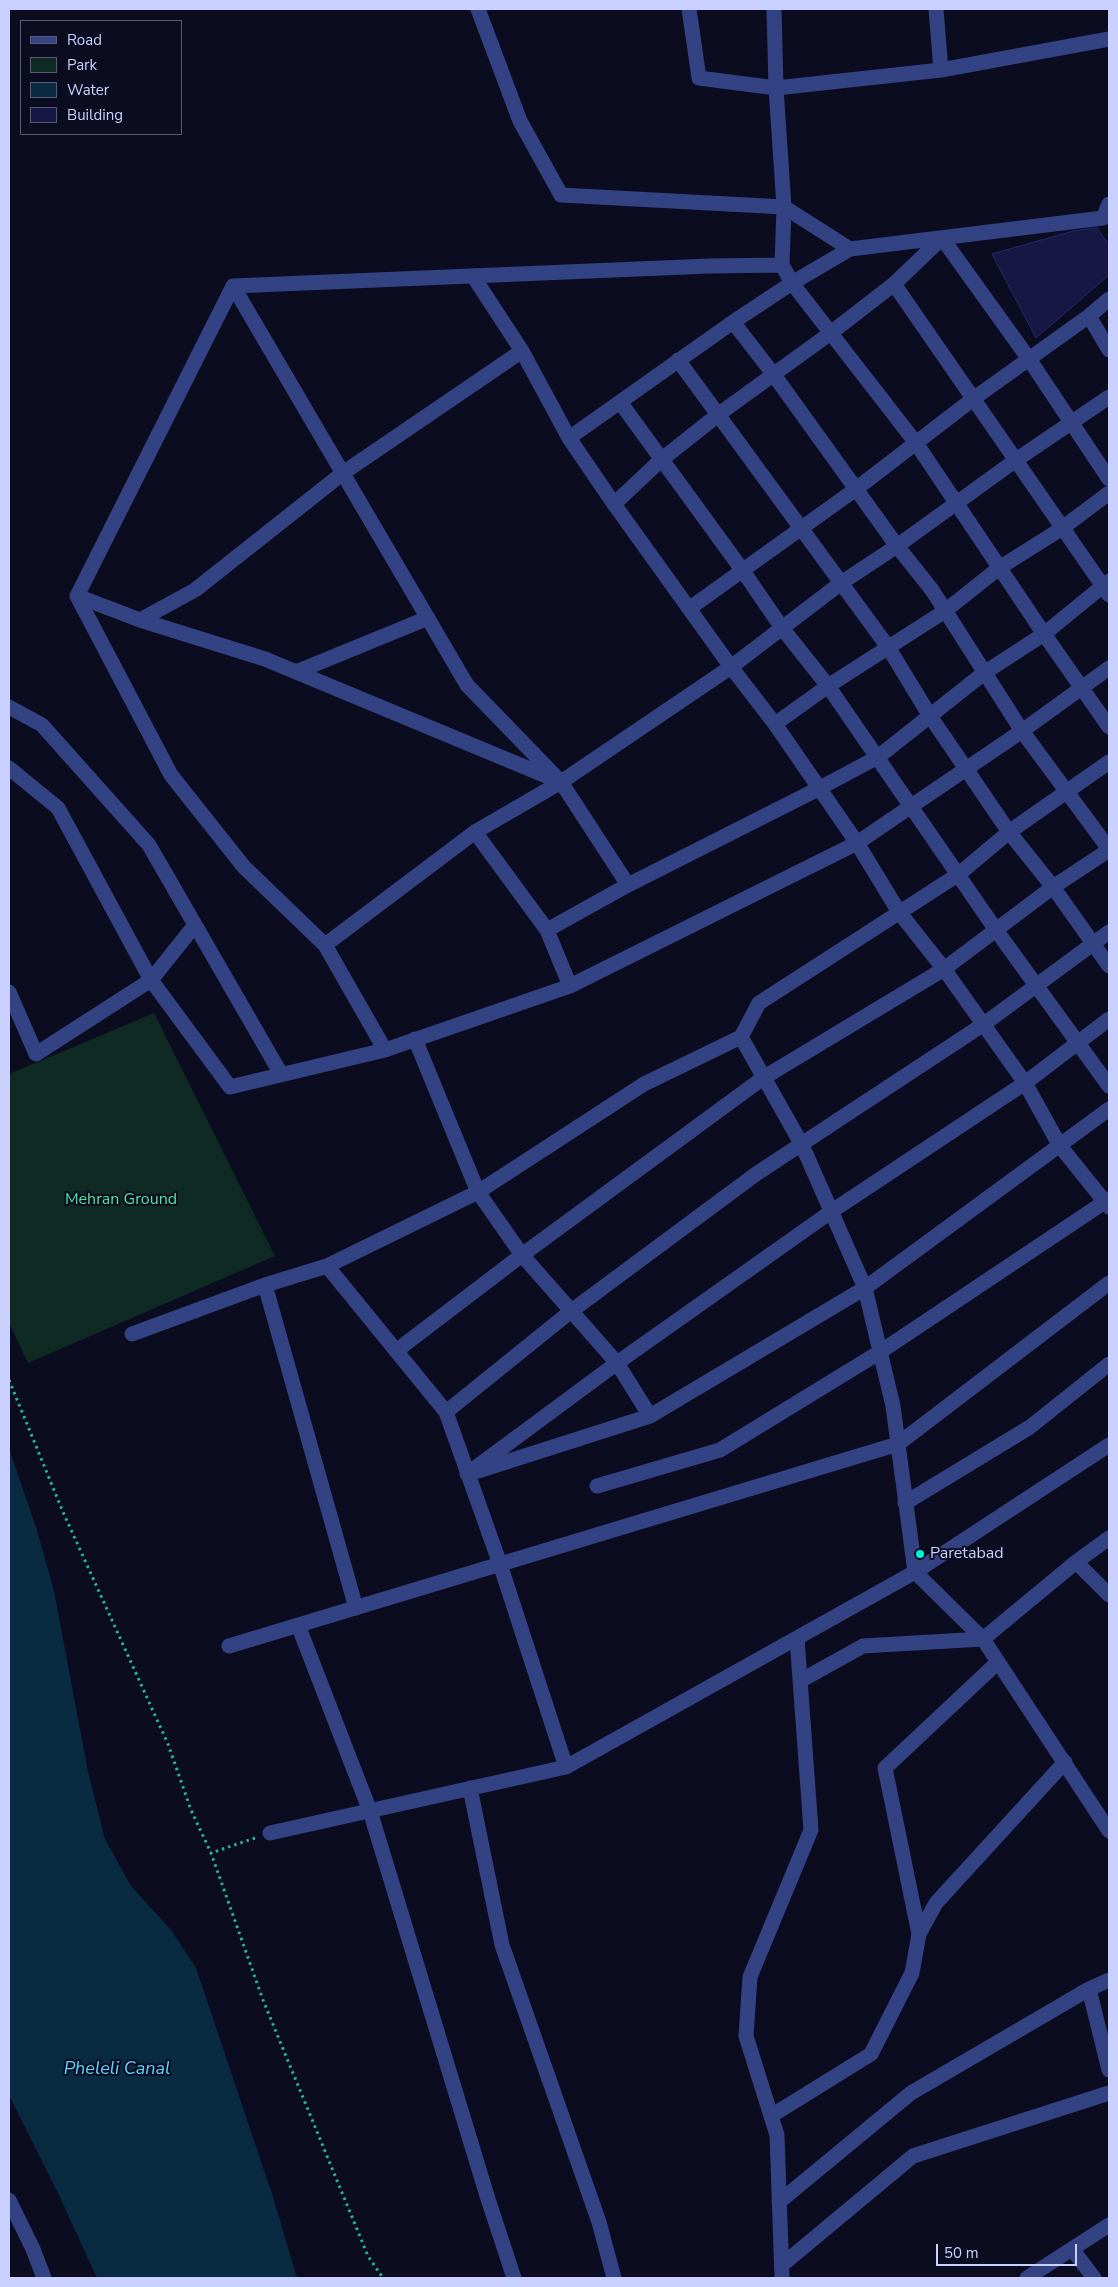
<!DOCTYPE html>
<style>
body{margin:0}
#map{position:relative;width:1118px;height:2287px;overflow:hidden;background:#0b0c20;font-family:"Nunito Sans",sans-serif}
canvas{display:block}
.frame{position:absolute;inset:0;border:10px solid #cad0ff;pointer-events:none}
.legend{position:absolute;left:20px;top:20px;width:162px;height:115px;box-sizing:border-box;background:#0b0c20;border:1px solid #575a79;margin:0;padding:6px 9px;list-style:none;font-size:15px;color:#cad0ff}
.legend li{display:flex;align-items:center;gap:10px;height:25px}
.legend b{width:25px;border:1px solid #575a79}
.scale{position:absolute;left:936px;top:2244px;width:141px;height:22px;box-sizing:border-box;border:2px solid #cad0ff;border-top:0;padding-left:6px;font-size:15px;line-height:18px;white-space:nowrap;color:#cad0ff;-webkit-text-stroke:4px #0b0c20;paint-order:stroke}
</style>
<div id="map">
<canvas width="1118" height="2287"></canvas>
<div class="frame"></div>
<ul class="legend">
<li><b style="height:6px;background:#334282"></b>Road</li>
<li><b style="height:14px;background:#0e2a23"></b>Park</li>
<li><b style="height:14px;background:#082b42"></b>Water</li>
<li><b style="height:14px;background:#161742"></b>Building</li>
</ul>
<div class="scale">50 m</div>
</div>
<script>
const ctx = document.querySelector('canvas').getContext('2d');
ctx.lineJoin = 'round';
function fill(path, color) {
  ctx.fillStyle = color;
  ctx.fill(path, 'evenodd');
}
function strokePath(path, color, width, dash) {
  ctx.strokeStyle = color;
  ctx.lineWidth = width;
  ctx.lineCap = dash ? 'butt' : 'round';
  ctx.setLineDash(dash || []);
  ctx.stroke(path);
}
function drawText(font, color, halo, rows, align = 'center') {
  ctx.font = font + ' "Nunito Sans",sans-serif';
  ctx.lineWidth = 4;
  ctx.setLineDash([]);
  ctx.textBaseline = 'middle';
  ctx.strokeStyle = halo;
  ctx.fillStyle = color;
  for (const [text, x, y, turn = 0] of rows) {
    ctx.save();
    ctx.translate(x, y);
    ctx.rotate((+turn || 0) * Math.PI / 180);
    ctx.textAlign = isNaN(turn) ? turn : align;
    if (halo) ctx.strokeText(text, 0, 0);
    ctx.fillText(text, 0, 0);
    ctx.restore();
  }
}
fill(new Path2D(`
 M154,1013l121,243 -247,107 -19,-40v-249z`), '#0e2a23');
fill(new Path2D(`
 M9,1449l27,78 18,64 34,181 17,67 26,47 40,44 25,38 76,226 25,84h-200l-40,-87 -48,-96z`), '#082b42');
const building = new Path2D(`
 M1097,228l12,17v30l-73,63 -44,-84 81,-23z`);
fill(building, '#161742');
strokePath(building, '#272870', 1);
strokePath(new Path2D(`
 M9,1380l54,132 105,232 23,66 20,43
 M255,1838l-44,15 52,147 105,256 15,22`), '#26b78e', 3, [2.5, 4]);
strokePath(new Path2D(`
 M478,9l42,112 41,74 223,12 66,42
 M689,9l10,69 77,10 165,-18 -5,-61
 M774,9l2,79 8,119 -2,58 10,18 124,160 128,191 65,93
 M941,70l168,-31
 M1109,204l-6,14 -253,31 -58,34 -59,39 41,53 123,171 35,44 90,141 87,118
 M473,276l49,75 47,87 45,66 117,163 44,57 82,119 42,69 45,57 81,114 35,63 49,61
 M894,284l215,311
 M233,286l234,399 94,97 67,103
 M1089,316l20,34
 M678,360l210,287 42,69 79,116 44,55 56,79
 M620,402l123,169 39,57 46,58 168,244 113,156
 M569,438l164,-116
 M614,504l47,-44 58,-46 113,-82 62,-48 48,-46 87,121 80,120
 M77,596l156,-310 476,-20 73,-1
 M77,596l94,179 73,92 81,78 60,105
 M77,596l63,24 55,-30 148,-117 179,-122
 M690,608l166,-119 117,-90 116,-83 20,-17
 M140,620l125,39 291,121
 M296,672l132,-54
 M9,707l33,18 107,120 132,229
 M775,724l53,-38 117,-75 54,-43 62,-39 48,-36
 M9,768l49,40 93,172 -115,74 -27,-62
 M475,832l72,98
 M195,925l-44,55 79,107 155,-37 185,-64 287,-143 165,-112 87,-63
 M325,945l150,-113 86,-50 170,-115 110,-84 56,-37 119,-86 93,-63
 M570,986l-23,-56 81,-45 190,-96 60,-32 106,-84 60,-39 65,-53
 M741,1037l61,108 63,143 28,118 22,166 68,67 126,192
 M415,1039l63,153 44,63 95,108 33,53
 M327,1266l119,146 54,152 66,203 349,-195 194,-127
 M265,1285l91,323
 M132,1334l133,-49 62,-19 151,-74 166,-108 97,-47 18,-34 200,-129 50,-42 100,-70
 M396,1351l126,-96 241,-177 181,-109 109,-82 56,-37
 M446,1412l124,-100 186,-138 228,-150 125,-92
 M478,1471l172,-55 215,-128 244,-179
 M467,1474l150,-111 215,-152 193,-128 84,-64
 M597,1486l123,-36 160,-98 229,-153
 M905,1503l125,-76 79,-63
 M1076,1562l33,33
 M298,1625l72,186 118,388 26,79
 M229,1646l669,-202 211,-161
 M800,1681l63,-35 120,-7 93,-77 33,-24
 M470,1788l32,157 97,277 15,56
 M270,1833l296,-66
 M919,1934l-34,-166 113,-106
 M1089,1989l20,81
 M771,2116l100,-62 41,-81 7,-39 17,-31 129,-141
 M9,2200l24,49 11,29
 M779,2202l132,-109 178,-104 20,-9
 M1072,2249l22,29
 M782,2265l131,-109 196,-63
 M782,2278l-5,-143 -31,-99 4,-59 61,-147 -14,-192
 M1027,2278l82,-53`), '#334282', 15);
for (const [x, y, r, color] of [
 [920,1554,5,"#00f5d7"]
]) {
  const dot = new Path2D();
  dot.arc(x, y, r, 0, 2 * Math.PI);
  ctx.fillStyle = color;
  ctx.fill(dot);
  strokePath(dot, '#0b0c20', 2);
}
drawText('16px', '#4fe69f', '#0b0c20', [
 ["Mehran Ground",121,1200]
]);
drawText('16px', '#cad0ff', '#0b0c20', [
 ["Paretabad",930,1554]
], 'left');
drawText('italic 18px', '#58d7ff', '#0b0c20', [
 ["Pheleli Canal",117,2070]
]);
</script>
